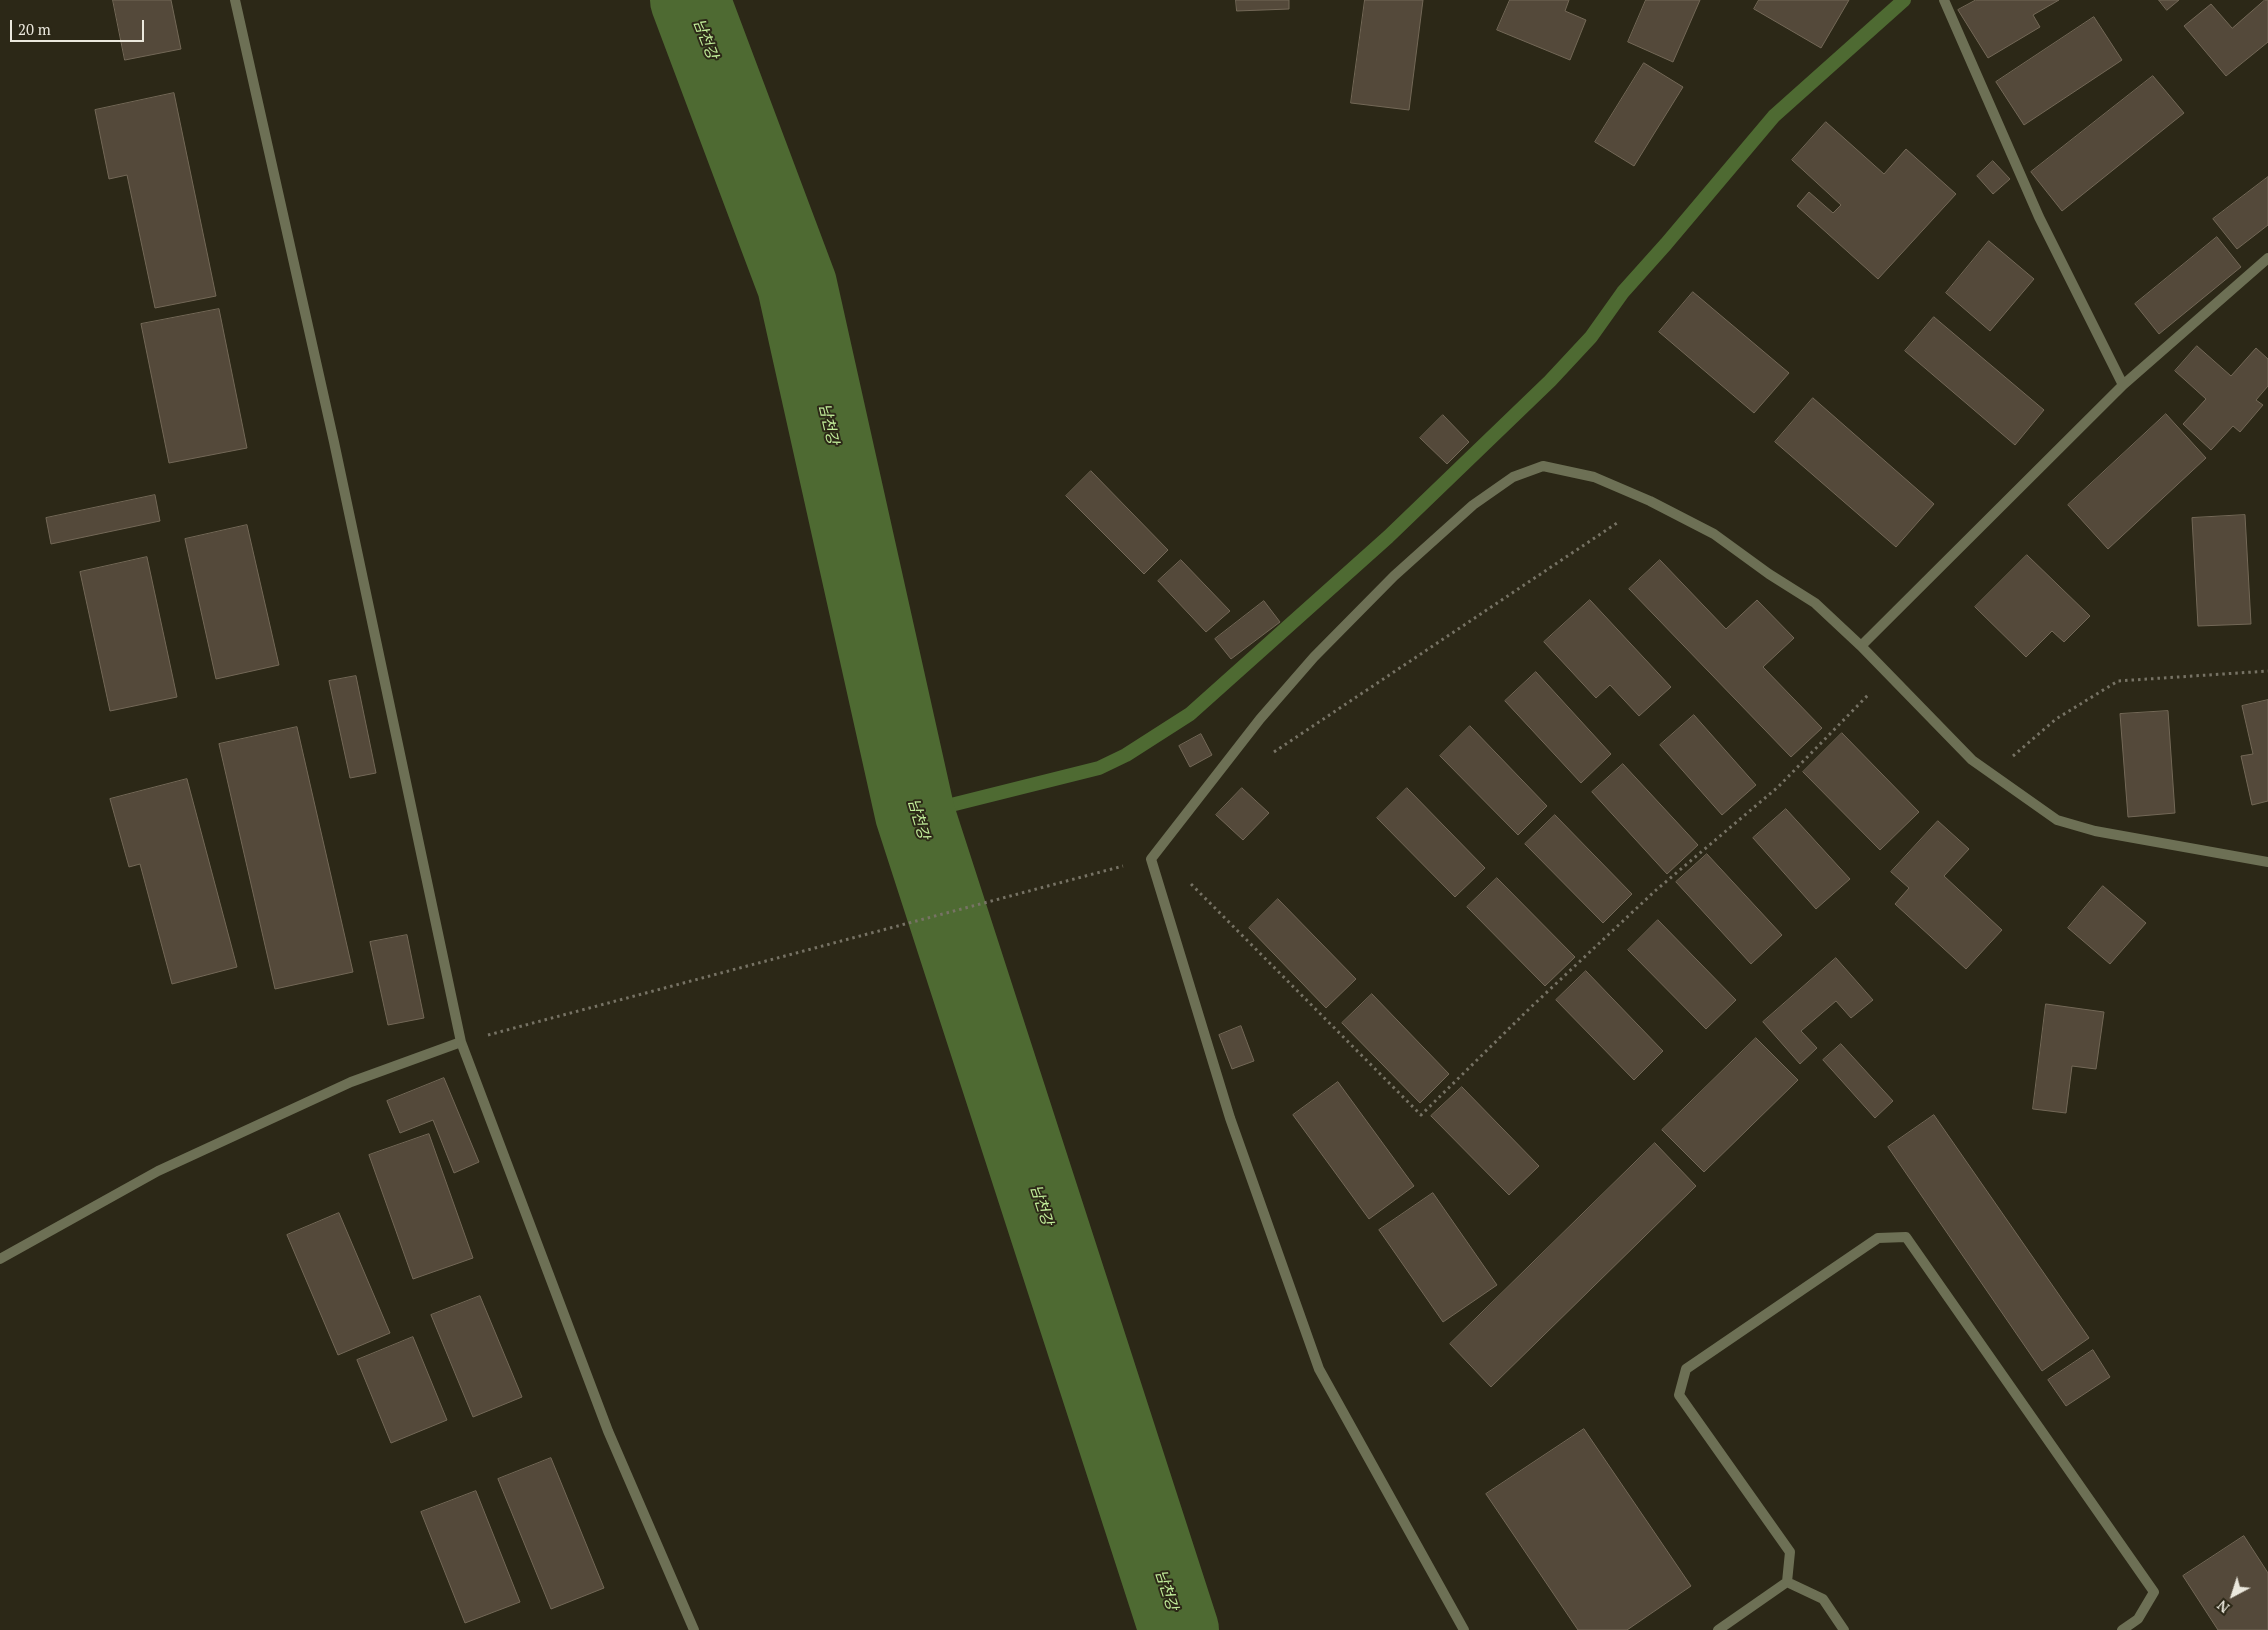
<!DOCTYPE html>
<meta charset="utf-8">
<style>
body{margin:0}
#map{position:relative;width:2268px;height:1630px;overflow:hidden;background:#2c2817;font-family:"PT Serif",serif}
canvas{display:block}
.north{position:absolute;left:2208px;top:1570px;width:50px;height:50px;-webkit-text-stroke:4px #2c2817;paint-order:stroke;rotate:220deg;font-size:14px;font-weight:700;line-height:20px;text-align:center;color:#ebe8dd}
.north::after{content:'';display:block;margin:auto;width:18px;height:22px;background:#ebe8dd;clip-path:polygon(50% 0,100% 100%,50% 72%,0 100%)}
.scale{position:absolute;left:10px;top:20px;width:134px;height:22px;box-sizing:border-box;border:2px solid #ebe8dd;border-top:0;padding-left:6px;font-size:15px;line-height:18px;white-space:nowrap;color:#ebe8dd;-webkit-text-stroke:4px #2c2817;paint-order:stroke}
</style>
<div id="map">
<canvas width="2268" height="1630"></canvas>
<div class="north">N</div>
<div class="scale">20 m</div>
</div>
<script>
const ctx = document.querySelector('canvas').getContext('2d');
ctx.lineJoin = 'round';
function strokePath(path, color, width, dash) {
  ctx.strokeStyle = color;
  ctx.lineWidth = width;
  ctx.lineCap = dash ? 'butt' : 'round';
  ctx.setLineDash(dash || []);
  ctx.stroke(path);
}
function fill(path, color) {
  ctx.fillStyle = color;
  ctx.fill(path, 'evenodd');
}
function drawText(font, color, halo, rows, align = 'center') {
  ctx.font = font + ' "PT Serif","Noto Sans KR",serif';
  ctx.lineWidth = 4;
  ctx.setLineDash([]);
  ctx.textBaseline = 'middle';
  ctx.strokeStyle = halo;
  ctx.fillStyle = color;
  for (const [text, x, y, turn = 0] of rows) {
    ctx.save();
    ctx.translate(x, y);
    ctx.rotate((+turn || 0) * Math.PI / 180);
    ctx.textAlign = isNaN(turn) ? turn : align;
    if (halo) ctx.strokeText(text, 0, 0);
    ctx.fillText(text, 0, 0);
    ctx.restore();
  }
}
strokePath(new Path2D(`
 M915,814l184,-46 27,-13 64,-41 198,-177 162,-156 41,-44 32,-45 43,-48 108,-128 130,-116`), '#4e6a32', 14);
strokePath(new Path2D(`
 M690,0l107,285 118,529 264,816`), '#4e6a32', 80);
const building = new Path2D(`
 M113,0h58l10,49 -56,11z
 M1236,0h53v9l-52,2z
 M1365,0h58l-14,110 -58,-7z
 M1510,0h59l-4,11 21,9 -16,40 -73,-30z
 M1646,0h54l-27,62 -45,-20z
 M1759,0h90l-28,48 -67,-39z
 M1976,0h83l-26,15 7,12 -52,31 -30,-48z
 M2159,0h20l-12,10z
 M2265,0h3v42l-42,34 -42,-50 27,-22 21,24z
 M2094,17l28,43 -98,65 -28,-43z
 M1644,63l39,24 -49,79 -39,-24z
 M2153,76l31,37 -122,98 -31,-39z
 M174,93l42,203 -61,12 -28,-133 -18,4 -14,-69z
 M1826,122l58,52 22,-25 50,45 -78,85 -81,-73 12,-14 24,21 8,-8 -49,-45z
 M1993,161l17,18 -17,15 -16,-18z
 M2268,177v48l-31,24 -24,-30z
 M2217,237l24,30 -82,67 -24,-30z
 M1989,241l45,38 -44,52 -44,-38z
 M1693,292l96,81 -35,40 -95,-81z
 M219,309l28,139 -78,15 -28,-139z
 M1934,317l110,93 -29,35 -110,-94z
 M2197,346l34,30 25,-28 12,11v27l-12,14 7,5 -23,27 -7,-6 -22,24 -28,-26 23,-25 -31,-28z
 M1813,398l121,106 -38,43 -121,-105z
 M2166,414l40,44 -98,91 -40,-44z
 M1443,415l26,27 -22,22 -27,-26z
 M1091,471l77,79 -24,24 -78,-78z
 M155,495l5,26 -109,23 -5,-26z
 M2245,515l6,109 -53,2 -6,-108z
 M247,525l32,140 -63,14 -31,-140z
 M2027,555l63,61 -26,26 -12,-11 -26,26 -51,-50z
 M147,557l30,140 -67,14 -30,-139z
 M1181,560l49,51 -24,21 -48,-51z
 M1660,560l66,69 31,-29 37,38 -31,29 59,61 -31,29 -162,-168z
 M1590,600l81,87 -32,29 -29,-31 -14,13 -52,-56z
 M1264,601l16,21 -49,37 -16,-20z
 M1536,672l75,82 -30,29 -76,-82z
 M356,676l20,97 -26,5 -21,-97z
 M2268,700v101l-16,4 -11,-49 12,-2 -11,-48z
 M2168,711l7,102 -47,4 -8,-103z
 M1694,715l62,70 -34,30 -62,-70z
 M1470,726l77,80 -29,29 -78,-79z
 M297,727l56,245 -78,17 -56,-245z
 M1842,733l77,79 -39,38 -77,-78z
 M1201,734l11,21 -22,12 -11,-21z
 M1623,764l75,81 -31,29 -75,-82z
 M187,779l50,188 -65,17 -32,-120 -11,3 -19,-68z
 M1242,788l27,25 -26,27 -27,-25z
 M1407,788l78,80 -30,29 -78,-79z
 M1786,809l64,70 -34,30 -63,-71z
 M1555,815l77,79 -29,29 -78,-79z
 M1938,821l31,28 -25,27 58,54 -36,39 -71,-65 14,-16 -18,-16z
 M1707,854l75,81 -31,29 -75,-82z
 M1497,878l78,79 -30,29 -78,-79z
 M2103,886l43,37 -36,41 -42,-36z
 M1278,899l78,80 -30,29 -77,-80z
 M1658,920l78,80 -30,29 -78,-79z
 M407,935l17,83 -36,7 -18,-83z
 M1836,958l37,42 -22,18 -15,-17 -35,30 16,17 -17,16 -37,-42z
 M1586,971l77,80 -29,29 -78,-80z
 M1372,994l77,80 -29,29 -78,-80z
 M2046,1004l58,8 -8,57 -24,-3 -6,47 -33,-4z
 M1241,1026l13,35 -22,8 -13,-34z
 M1756,1038l42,42 -94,92 -42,-42z
 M1841,1044l52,57 -18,17 -52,-58z
 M444,1078l35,84 -25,11 -21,-53 -33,13 -13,-32z
 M1338,1082l76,104 -45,33 -76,-104z
 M1462,1087l77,79 -30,29 -78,-79z
 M1934,1115l155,223 -47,33 -154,-224z
 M429,1134l44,124 -60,21 -44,-124z
 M1655,1143l41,43 -205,201 -41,-43z
 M1433,1193l64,92 -54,37 -64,-92z
 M339,1213l51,120 -52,22 -51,-120z
 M480,1296l42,101 -49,20 -42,-102z
 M413,1337l34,83 -56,23 -34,-83z
 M2093,1350l17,27 -44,29 -18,-26z
 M1584,1429l107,157 -64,44h-49l-92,-136z
 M551,1458l53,130 -53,21 -53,-130z
 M476,1491l44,111 -55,21 -44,-111z
 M2244,1536l24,37v57h-50l-35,-54z`);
fill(building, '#54493a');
strokePath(building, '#736857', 1);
strokePath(new Path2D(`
 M1274,752l346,-231
 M2013,756l43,-37 62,-38 150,-10
 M1191,884l230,231 109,-107 125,-117 123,-104 91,-93
 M488,1035l635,-169`), '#777365', 3, [2.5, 4]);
strokePath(new Path2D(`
 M235,0l99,442 127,600 147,389 86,199
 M1944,0l95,217 84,168
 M1861,646l262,-261 145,-127
 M0,1259l158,-88 193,-89 110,-40
 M1787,1582l36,17 21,31
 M1464,1630l-145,-261 -89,-251 -79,-259 109,-140 54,-62 80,-81 79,-71 40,-28 30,-11 51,11 56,24 64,33 55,40 46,29 46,43 111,114 85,60 38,11 173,31
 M1718,1630l69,-48 3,-30 -111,-157 7,-26 192,-131 28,-1 248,355 -16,27 -16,11`), '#6d7055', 10);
drawText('italic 15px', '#c4f09c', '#2c2817', [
 ["남천강",705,39,69],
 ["남천강",828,424,77],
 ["남천강",918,819,74],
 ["남천강",1041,1205,72],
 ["남천강",1166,1590,72]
]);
</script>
